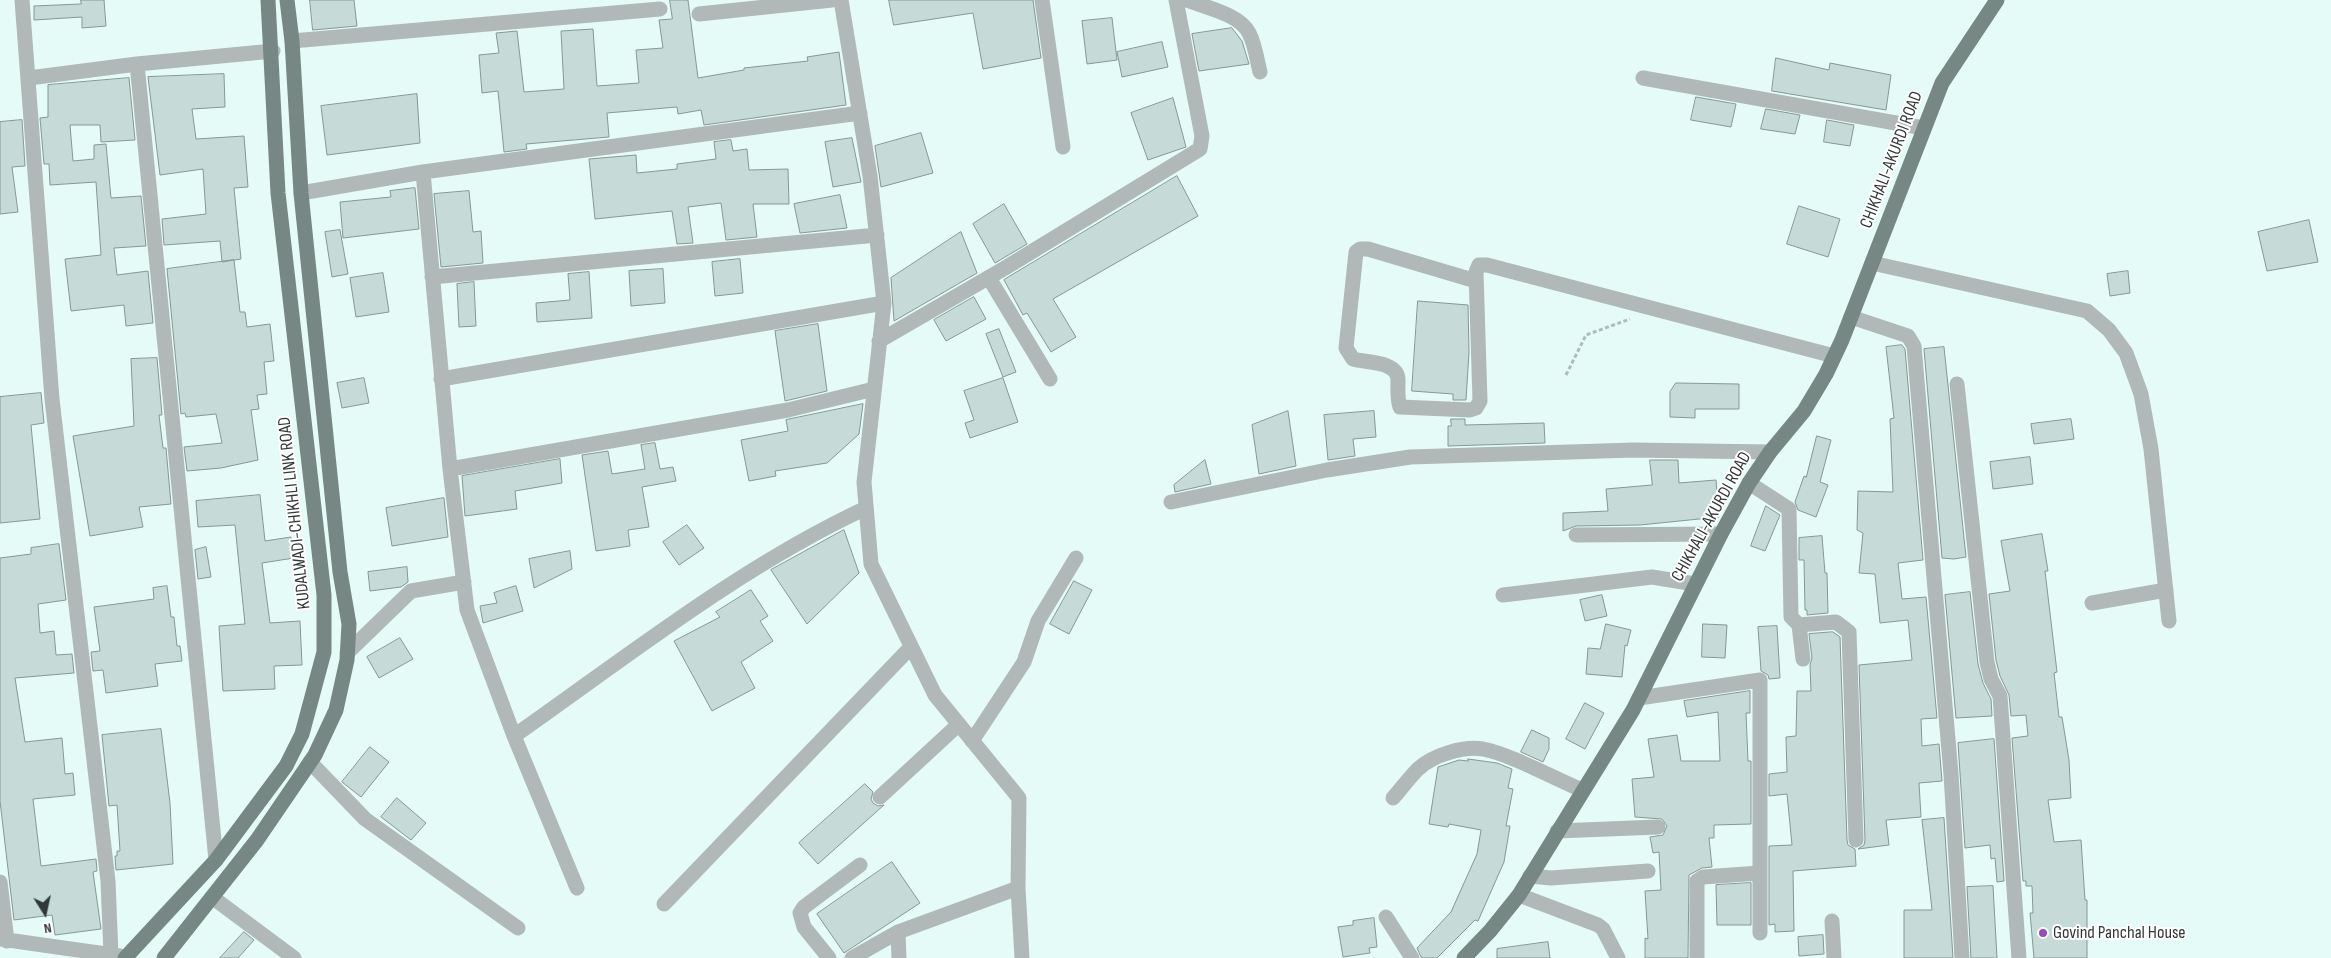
<!DOCTYPE html>
<style>
body{margin:0}
#map{position:relative;width:2331px;height:958px;overflow:hidden;background:#e5fbf7;font-family:"Sofia Sans Condensed",sans-serif}
canvas{display:block}
.north{position:absolute;left:20px;top:888px;width:50px;height:50px;-webkit-text-stroke:4px #fff;paint-order:stroke;rotate:170deg;font-size:14px;font-weight:700;line-height:20px;text-align:center;color:#303937}
.north::after{content:'';display:block;margin:auto;width:18px;height:22px;background:#303937;clip-path:polygon(50% 0,100% 100%,50% 72%,0 100%)}
</style>
<div id="map">
<canvas width="2331" height="958"></canvas>
<div class="north">N</div>
</div>
<script>
const ctx = document.querySelector('canvas').getContext('2d');
ctx.lineJoin = 'round';
function fill(path, color) {
  ctx.fillStyle = color;
  ctx.fill(path, 'evenodd');
}
function strokePath(path, color, width, dash) {
  ctx.strokeStyle = color;
  ctx.lineWidth = width;
  ctx.lineCap = dash ? 'butt' : 'round';
  ctx.setLineDash(dash || []);
  ctx.stroke(path);
}
function drawText(font, color, halo, rows, align = 'center') {
  ctx.font = font + ' "Sofia Sans Condensed",sans-serif';
  ctx.lineWidth = 4;
  ctx.setLineDash([]);
  ctx.textBaseline = 'middle';
  ctx.strokeStyle = halo;
  ctx.fillStyle = color;
  for (const [text, x, y, turn = 0] of rows) {
    ctx.save();
    ctx.translate(x, y);
    ctx.rotate((+turn || 0) * Math.PI / 180);
    ctx.textAlign = isNaN(turn) ? turn : align;
    if (halo) ctx.strokeText(text, 0, 0);
    ctx.fillText(text, 0, 0);
    ctx.restore();
  }
}
const building = new Path2D(`
 M81,0h23l2,26 -24,2v-11l-48,3v-14l47,-2z
 M310,0h44l3,26 -44,4z
 M670,0h18l10,78 46,-8v-2l64,-7 -1,-4 32,-5 7,53 -142,20 -3,-15 -23,4 -1,-7 -70,6 2,24 -83,7 1,5 -23,3 -6,-61 -16,2 -3,-38 20,-2 -3,-20 21,-2 7,61 40,-3 -3,-58 32,-2 4,57 42,-3 -3,-33 27,-2 -4,-28 13,-1z
 M889,0h144l8,58 -58,11 -10,-56 -79,12z
 M1112,18l5,42 -30,4 -5,-43z
 M1232,28l10,13 7,23 -50,7 -7,-37z
 M1162,42l6,25 -46,10 -5,-25z
 M1776,58l53,12 1,-7 61,12 -5,35 -114,-19z
 M224,74l1,33 -33,2 4,30 48,-3 4,51 -14,1 7,71 -19,3 -2,-21 -56,4 -2,-26 44,-5 -3,-45 -43,6 -12,-98z
 M129,78l6,62 -34,2 -1,-17h-30l3,36 21,-2v-14l12,-1 5,54 30,-2 5,50 -32,2 3,27 31,-4 5,52 -27,3 -2,-21 -53,6 -6,-52 36,-4 -5,-73 -46,3 -1,-21h-5l-4,-46 8,-1v-32z
 M417,94l3,49 -93,12 -6,-49z
 M1696,97l40,7 -5,23 -40,-7z
 M1173,98l13,49 -38,13 -17,-47z
 M1766,109l34,6 -5,19 -34,-5z
 M22,120l3,46 -13,1 6,45 -18,2v-92z
 M1827,120l27,5 -4,21 -26,-4z
 M921,133l12,40 -52,14 -6,-41z
 M852,138l9,44 -28,5 -8,-45z
 M731,140l2,11 14,-2 2,21 39,-1 1,35h-36l4,33 -31,3 -5,-37 -33,4 5,36 -16,1 -5,-33 -77,8 -6,-60 47,-4 1,18 40,-4v-5l39,-5 -2,-17z
 M1177,176l21,40 -145,83 23,38 -25,15 -24,-39 -4,2 -19,-35z
 M415,188l4,41 -76,9 -3,-36 51,-5 -1,-6z
 M469,191l4,41 8,-1 2,32 -42,4 -7,-73z
 M840,195l7,33 -47,5 -6,-29z
 M1004,204l23,40 -32,19 -22,-39z
 M1799,206l41,13 -12,38 -41,-13z
 M2309,220l9,42 -51,9 -9,-39z
 M340,230l8,44 -16,3 -7,-45z
 M961,232l16,41 -83,48 -3,-43z
 M740,259l3,34 -28,3 -3,-34z
 M234,260l6,52h5l2,15 23,-3 4,37 -10,1 3,32 -10,1 2,14 -8,1 7,50 -37,8 -34,3 -3,-24 38,-4 -6,-29 -30,3 -1,-4 -4,1 -14,-145z
 M663,269l2,34 -34,3 -2,-35z
 M2128,271l2,22 -20,3 -3,-22z
 M589,272l3,46 -55,4 -1,-19 34,-3 -2,-26z
 M383,273l6,39 -33,5 -6,-39z
 M474,282l2,44 -17,1 -2,-43z
 M974,297l12,22 -40,22 -12,-21z
 M1418,301l50,4 1,47 -3,48h-13v-6l-41,-3z
 M818,324l9,67 -42,10 -10,-70z
 M999,329l17,43 -13,5 -17,-43z
 M1902,345l3,4 18,211 -25,3 4,36 24,-2 11,121 -16,1 1,27 17,-2 3,37 -23,2 2,34 -35,3 3,25 -31,4 6,-4 1,-5 -6,-175 53,-5 -4,-40 -28,3 -5,-49 -16,-1 4,-40 -6,-3 1,-39 35,1 -3,-73 4,-1 -8,-71z
 M1944,347l22,210 -12,2 -12,-1 -18,-209z
 M157,358l5,57h-3l4,33h3l5,56 -32,3 4,20 -53,9 -17,-100 61,-10 -3,-67z
 M364,378l5,25 -27,5 -5,-25z
 M1003,378l15,44 -48,16 -5,-15 9,-3 -10,-29z
 M1676,383l63,1v25h-44v9l-25,-1v-25z
 M41,393l3,30 -13,2 9,94 -40,4v-126z
 M863,404l-4,30 -32,29 -52,8 1,5 -27,5 -8,-41 47,-9 -2,-11z
 M1288,411l8,55 -37,8 -7,-49z
 M1374,411l2,26 -23,2 2,17 -27,4 -4,-45z
 M1451,419h14v6l79,-2 1,20 -97,3v-20h3z
 M2071,419l3,20 -40,5 -3,-20z
 M1817,436l14,4 -11,42 8,3 -12,32 -18,-7 -3,-8 9,-26 2,1z
 M655,443l5,26 13,-2 3,14 -34,6 7,40 -21,3 2,16 -34,5 -14,-96 26,-4 4,23 33,-5 -4,-24z
 M2030,457l3,27 -40,5 -3,-27z
 M560,459l2,24 -47,8 2,18 -52,7 -3,-40z
 M1205,460l6,24 -36,8 -1,-7z
 M1650,460h28l1,23 37,-3 3,37 -79,8 -64,1 -13,5v-18l45,-2 -2,-22 46,-4z
 M260,495l5,46 26,-4 3,21 -32,5 8,60 30,-2 2,44 -28,1 1,23 -52,2 -4,-65 26,-2 -10,-99 -37,2 -2,-26z
 M444,498l4,39 -56,9 -6,-38z
 M1766,506l14,9 -15,36 -14,-5z
 M687,525l17,23 -25,17 -16,-23z
 M844,530l15,43 -52,51 -36,-54z
 M2042,534l6,37h-3l12,101 -3,1 5,44h3l7,43 2,38 -23,2 6,42 27,-2 4,60h2v58h-53l-4,-45h3l-1,-27h-6v-5h-3l-11,-143 16,-2 -2,-21 -15,1 -2,-21 -9,-19 -4,-16 -7,-66 21,-3 -9,-50z
 M1822,536l3,37h2l1,40 -21,2v-5h-2l-1,-50h-5v-22z
 M59,544l7,56 -28,4 2,29 14,-2 2,24 16,-1 2,19 -59,5 10,64 37,-4 3,36 8,-1 2,22 -42,4 8,67 55,-7 1,12 -4,1 8,57 -46,6 -3,-20 -38,5 -14,-119v-243l31,-4v-6z
 M206,547l5,30 -13,2 -3,-29z
 M570,551l2,18 -38,19 -5,-29z
 M407,567l1,15 -7,5 -31,4 -2,-19z
 M1074,581l18,9 -23,44 -19,-10z
 M167,586l4,31h3l3,29h3l2,15 -27,3 3,22 -52,7 -3,-23 -10,1 -2,-19 9,-1 -6,-44 60,-8 -1,-11z
 M516,586l7,25 -40,12 -3,-17 17,-3 -3,-10z
 M751,590l17,26 -8,5 13,20 -32,21 14,26 -43,23 -38,-70 46,-24 -4,-5z
 M1970,592l8,72 5,19 8,16 1,17 -36,2 -11,-123z
 M1602,595l5,21 -22,5 -5,-21z
 M1606,624l25,6 -4,16 -2,-1 -3,32 -36,-3 2,-26 12,1z
 M1703,624l24,1 -2,33 -23,-1z
 M1777,626l3,52 -11,1 -1,-4 -7,-4 -3,-44z
 M1833,632l7,5 7,203 1,5 7,4 1,17 -63,5 1,60 -19,1v-8l-6,1v-79l23,-1 -5,-51 -18,2v-22l18,-2 -1,-35 10,-1 1,-45h14l-1,-26 2,-7 -3,-24z
 M400,638l13,21 -34,19 -12,-21z
 M1750,691v22h-4l2,48h3v63l-37,1v13h-5l3,29 -10,1 -13,7 -1,83h-43v-20l3,1 -3,-48 16,-1 -2,-38 -6,1 -3,-16 13,-2 4,-9 -5,-7 -27,-2 -3,-38 22,-2 -6,-38 29,-4 4,26h39l-2,-49 -31,5 -3,-16z
 M1585,703l19,10 -19,36 -19,-10z
 M161,729l9,74 3,61 -57,6 -1,-14h2v-5h3l-3,-46 -8,1 -7,-71z
 M1532,730l17,8v11l-6,13 -22,-10z
 M1994,739l10,142 -7,1 -2,-24 -4,1 -1,-14 -25,3 -7,-105z
 M370,747l19,15 -28,35 -19,-15z
 M1468,759l29,4 15,6 -4,19 5,1 -7,37h4l-6,36 -26,59 -3,-1 -38,38h-13l-3,-1 -4,-9 34,-36 26,-58 4,-24 -32,-6 -1,3 -19,-3 9,-57 21,-7 9,1z
 M865,784l8,8 -2,7 2,4 5,3 6,-1 -66,59 -19,-21z
 M397,798l29,25 -15,17 -30,-23z
 M1944,818l9,140h-49v-48h28l-10,-90z
 M892,862l28,41 -76,50 -27,-39z
 M1751,883v42h-34l-1,-40z
 M1993,886l4,72h-26l-4,-71z
 M1374,918l3,29 -8,1 1,5 -27,4 -5,-30 15,-2v-4z
 M244,932l10,8 -16,18h-18z
 M1823,935l1,19 -25,2 -1,-19z
 M1548,942l2,16h-53v-9z`);
fill(building, '#c6dbd7');
strokePath(building, '#849894', 1);
strokePath(new Path2D(`
 M1566,375l20,-40 44,-16`), '#acbebb', 3, [4, 2.5]);
strokePath(new Path2D(`
 M22,0l30,399 56,482 3,74
 M841,0l29,176 14,127 -20,179 7,82 64,131 84,103 -1,90
 M1042,0l21,147
 M1187,0c20,8 52,14 62,33 6,11 8,27 11,39
 M699,14l133,-14
 M292,41l368,-32
 M137,64l136,-13
 M29,78l108,-14 79,796
 M1643,78l281,50
 M301,193l122,-21
 M1872,263l215,48 22,19 17,23 15,41 10,55 18,172
 M432,277l445,-42
 M989,278l61,101
 M1476,281l-108,-32h-8l-4,3 -10,96 7,11c14,4 45,2 45,21 0,9 -1,19 2,27l70,3 6,-2 4,-7 -4,-129 3,-7h8l347,91
 M1851,317l57,19 6,10 37,428 11,184
 M879,341l126,-73 195,-119 2,-13 -26,-136
 M441,379l443,-76
 M1957,384l30,278 4,17 9,17 19,262
 M450,469l338,-59 86,-21
 M1749,483l40,26 2,108 8,8 37,-3 13,10 7,208
 M1171,502l156,-32 83,-13 224,-7 136,2
 M1576,535l145,-1
 M1503,595l149,-18 43,7
 M2092,603l74,-13
 M1799,625l4,34
 M347,653l64,-62 53,-9
 M1639,698l121,-18v253
 M514,736c114,-80 226,-169 352,-228
 M972,741l52,-79 14,-41 38,-63
 M310,762l55,57 153,109
 M880,797l79,-73
 M1393,798c8,-9 16,-20 25,-29 15,-14 45,-23 65,-20 27,5 72,30 99,41
 M1557,831l101,-4
 M1530,876l21,2 97,-7
 M0,882l7,59
 M577,888l-63,-152 -47,-126 -17,-141 -27,-297 437,-59
 M1519,895l79,30 5,4 15,29
 M212,897l82,61
 M664,904l247,-257
 M1386,917l26,41
 M1832,921l2,37
 M898,932l120,-44 4,70
 M0,939l120,17
 M829,958l-25,-31 -4,-14 4,-6 56,-42
 M852,958l46,-26 1,26
 M1697,958v-77l6,-4 57,-4`), '#b0b9b7', 15);
strokePath(new Path2D(`
 M125,958l91,-98 70,-94 16,-32 22,-82v-57l-46,-402 -10,-193
 M164,958l93,-118 58,-85 21,-45 11,-50 2,-36 -9,-52 -39,-379 -9,-152 -5,-41
 M1464,958l26,-27 29,-36 114,-185 88,-176 28,-51 21,-31 34,-41 22,-37 16,-34 100,-257 55,-83`), '#768784', 15);
for (const [x, y, r, color] of [
 [2043,933,5,"#944dc0"]
]) {
  const dot = new Path2D();
  dot.arc(x, y, r, 0, 2 * Math.PI);
  ctx.fillStyle = color;
  ctx.fill(dot);
  strokePath(dot, '#fff', 2);
}
drawText('18px', '#303937', '#fff', [
 ["CHIKHALI-AKURDI ROAD",1892,160,-69],
 ["KUDALWADI-CHIKHLI LINK ROAD",295,513,-96],
 ["CHIKHALI-AKURDI ROAD",1712,517,-61]
]);
drawText('18px', '#303937', '#fff', [
 ["Govind Panchal House",2053,933]
], 'left');
</script>
